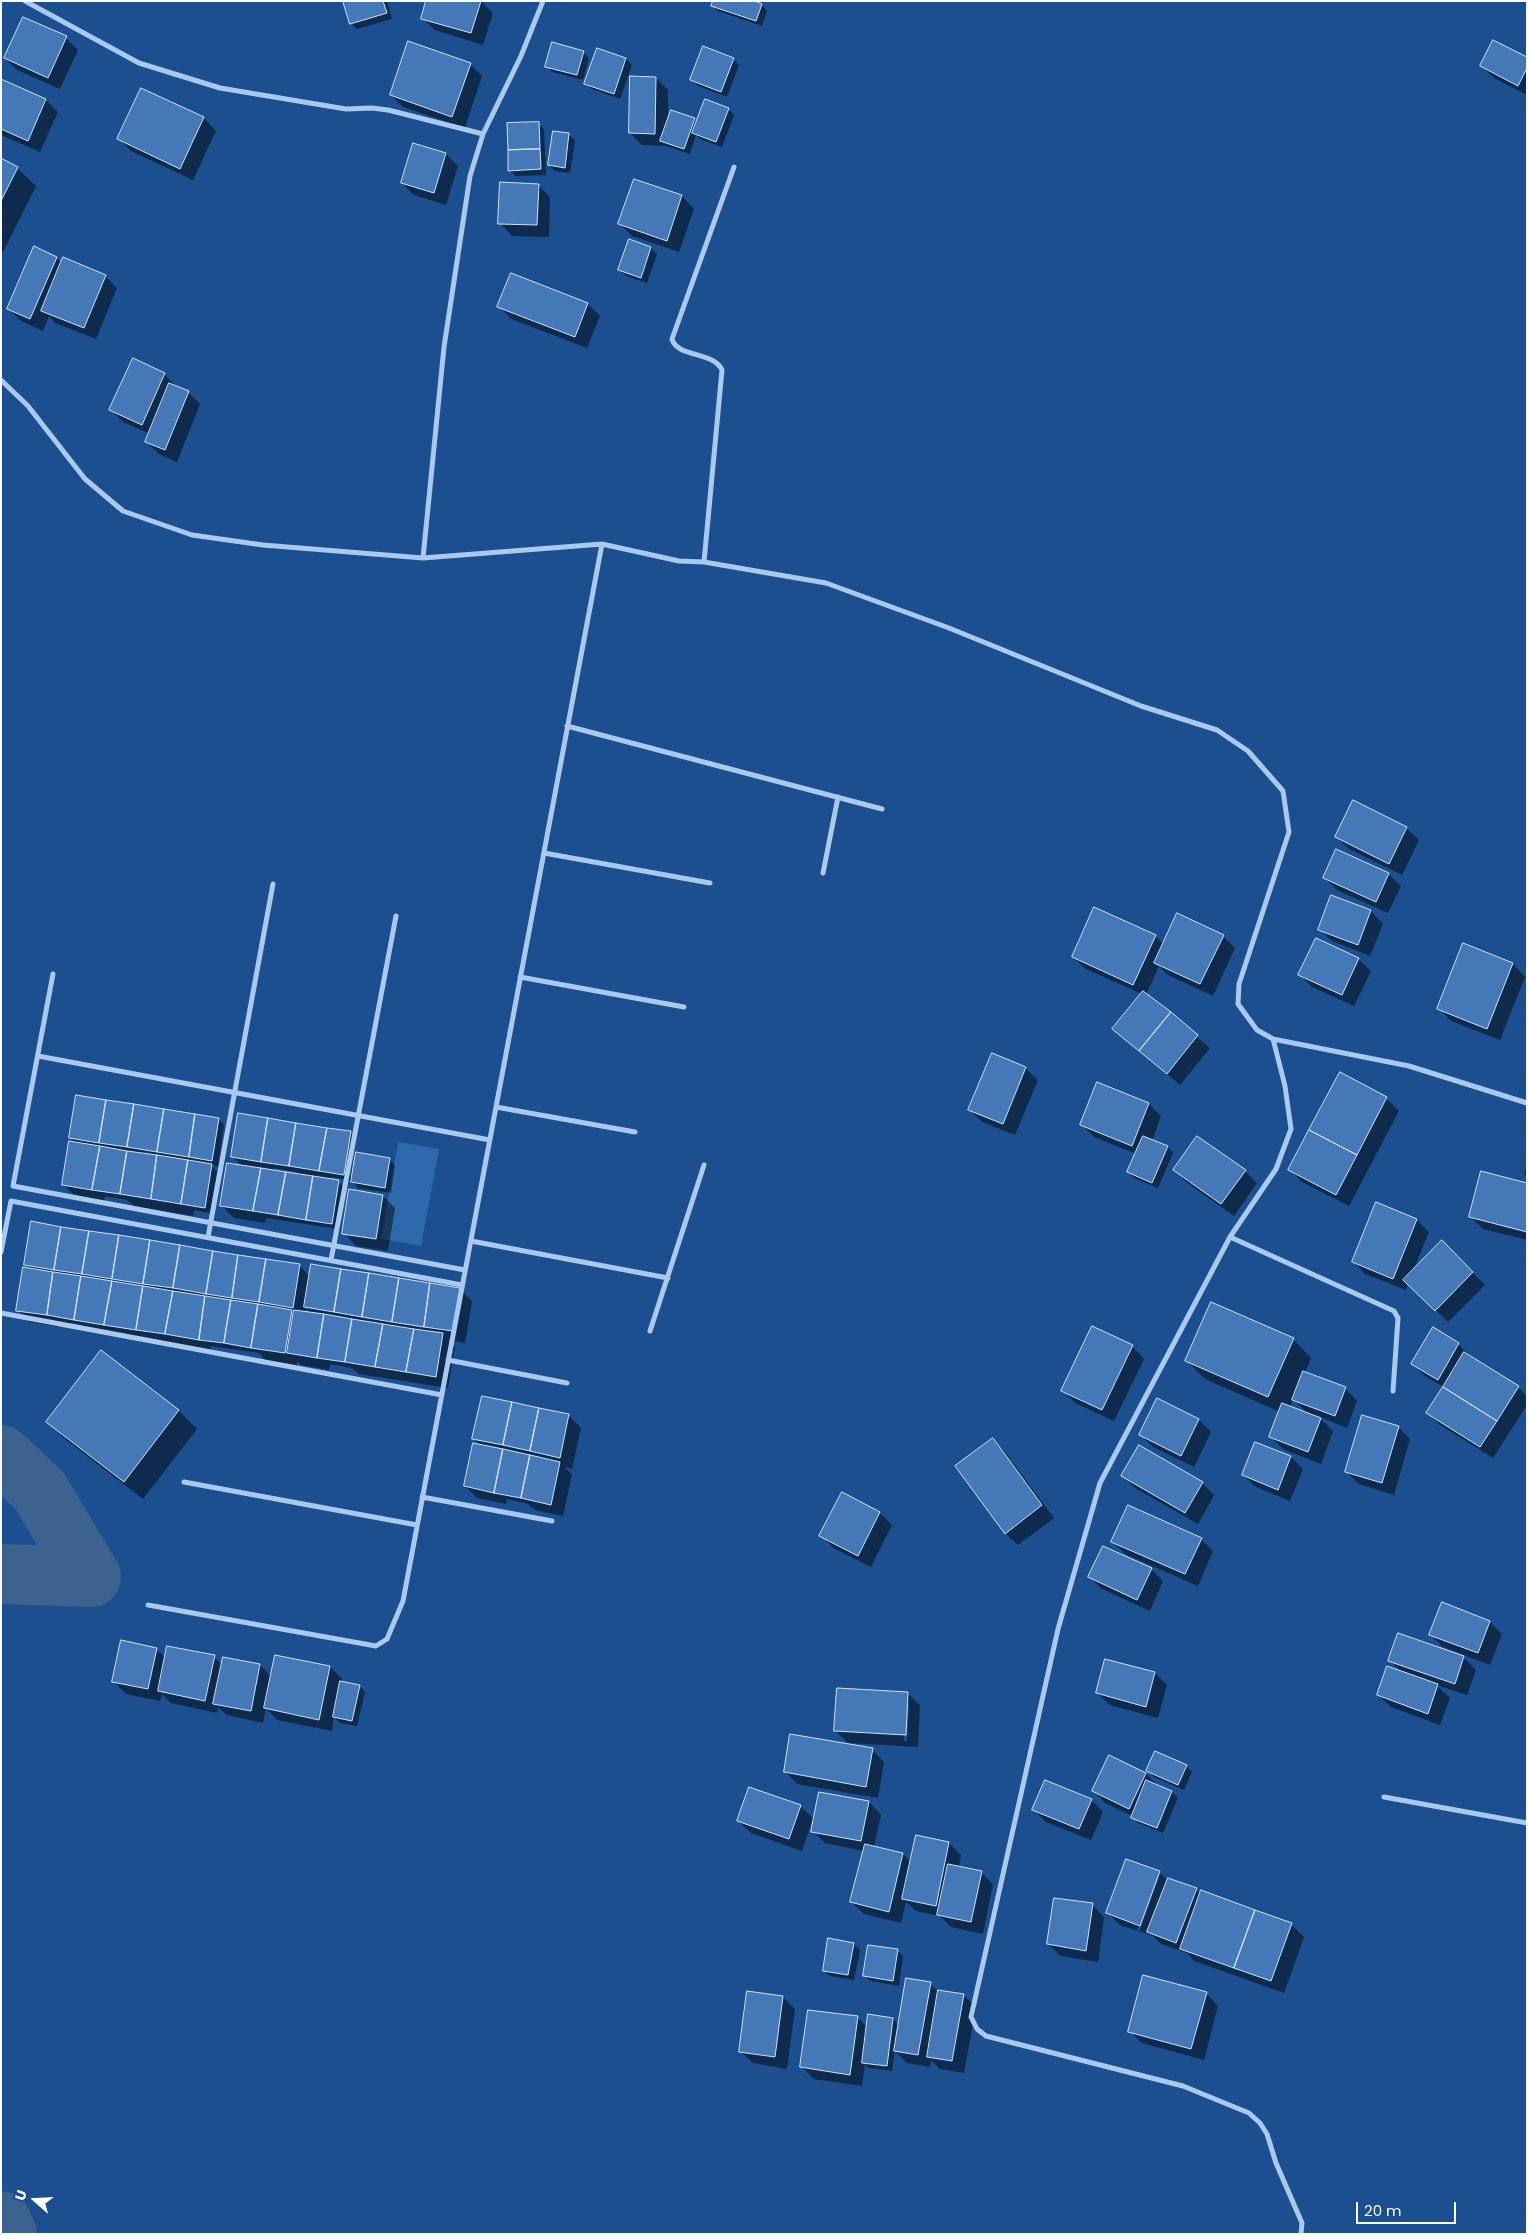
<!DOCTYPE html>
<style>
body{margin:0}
#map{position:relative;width:1528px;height:2235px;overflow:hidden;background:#1b4f8f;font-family:Poppins,sans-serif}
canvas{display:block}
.frame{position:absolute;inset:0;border:2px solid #fff;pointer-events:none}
.north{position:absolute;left:10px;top:2175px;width:50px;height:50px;-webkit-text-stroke:4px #1b4f8f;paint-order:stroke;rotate:289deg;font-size:14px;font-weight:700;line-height:20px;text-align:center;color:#fff}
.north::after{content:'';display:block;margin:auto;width:18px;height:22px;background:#fff;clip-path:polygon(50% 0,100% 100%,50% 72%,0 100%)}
.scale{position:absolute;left:1356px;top:2202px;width:100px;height:22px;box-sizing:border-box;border:2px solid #fff;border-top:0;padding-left:6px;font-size:15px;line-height:18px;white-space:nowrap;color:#fff;-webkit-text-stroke:4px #1b4f8f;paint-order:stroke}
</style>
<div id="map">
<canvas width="1528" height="2235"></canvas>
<div class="frame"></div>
<div class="north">U</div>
<div class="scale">20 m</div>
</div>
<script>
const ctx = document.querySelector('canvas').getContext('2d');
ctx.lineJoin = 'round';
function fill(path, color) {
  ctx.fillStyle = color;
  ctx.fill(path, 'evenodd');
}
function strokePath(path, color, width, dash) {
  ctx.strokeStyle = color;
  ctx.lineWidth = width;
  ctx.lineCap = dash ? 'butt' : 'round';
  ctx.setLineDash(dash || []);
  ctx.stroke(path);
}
fill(new Path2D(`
 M398,1142l41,7 -18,97 -40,-7z`), '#2e69ad');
fill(new Path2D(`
 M345,1h42l5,18 -35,10 -6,-6z
 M481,1l12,12 -10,32 -48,-15 -13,-12z
 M762,5l5,6 -5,15 -44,-15 -5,-5z
 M66,38l12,12 -18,39 -43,-19 -12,-12z
 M597,50l29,9 6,6 -12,34 -28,-10 -6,-6z
 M583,52l6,6 -6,22 -31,-8 -6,-6z
 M1527,58v37l-33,-17 -13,-12z
 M733,59l6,6 -12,32 -29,-11 -6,-6z
 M470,64l12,12 -17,52 -62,-21 -12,-12z
 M656,78l12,12v33l26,-4 4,4 30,-14 6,6 -12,32 -22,-8 -4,-4 -6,19 -24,-8 -24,-1 -12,-12z
 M1,80l45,20 12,12 -18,40 -39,-17z
 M142,90l62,28 12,13 -23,49 -62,-29 -12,-12z
 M538,123l6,6 2,46 -30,1 -6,-5z
 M569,135l6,5 -5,33 -15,-2 -6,-6z
 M446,154l12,12 -12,39 -32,-10 -12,-12z
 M1,160l16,8 19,18 -35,70z
 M538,185l12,12 -1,40 -37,-1 -12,-13z
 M682,196l12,13 -15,43 -47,-16 -12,-12z
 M630,241l21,7 6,6 -10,29 -21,-7 -6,-6z
 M56,258l6,5 43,13 12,12 -21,51 -41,-16 -6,-7 -6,15 -22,-10 -13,-13z
 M512,274l76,30 12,12 -13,32 -76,-29 -12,-13z
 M164,374l12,12 12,6 12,12 -23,58 -18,-8 -12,-12 3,-8 -27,-12 -12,-12z
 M1406,828l13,12 -17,35 -53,-26 -12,-12z
 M1388,874l13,12 -13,27 -51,-23 -12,-12z
 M1332,896l39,15 12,13 -13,32 -38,-15 -13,-12z
 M1155,936l9,8 59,-8 12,12 -22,48 -45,-21 -9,-9 -13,29 64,53 -30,37 -66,-56 28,-35 -56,-25 -13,-12z
 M1464,945l49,19 12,13 -25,63 -49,-19 -12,-13z
 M1358,959l13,12 -17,35 -42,-19 -12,-12z
 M1025,1068l13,12 -23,55 -33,-13 -12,-12z
 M1340,1074l46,24 13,13 -50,95 -47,-24 -12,-12z
 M1098,1084l51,20 12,12 -9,25 16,6 5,6 -15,35 -24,-10 -5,-6 8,-18 -43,-17 -12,-12z
 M218,1119l6,6 -6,42 -7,-2 6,6 -7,42 -16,-3 -1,6 -59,-10 -7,-6 -22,-4 -1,5 -29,-5 -12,-12 13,-40 -6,-6z
 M350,1133l6,5 -6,38 39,-17 6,6 -4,28 -33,-5 -6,-7 -20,-4v4l6,1 6,5 -6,42 -72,-11 -1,5 -31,-5 -13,-13 21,-39 -10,-10zM274,1168l22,4 4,3 -26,-4z
 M1527,1165v12l-3,-3z
 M1174,1170l71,1 12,12 -23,33 -48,-34z
 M1527,1184v56l-44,-11 -12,-12z
 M383,1196l12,12 -7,43 -32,-5 -12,-13z
 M1417,1220l12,12 -16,39 29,-29 43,43 -37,37 -40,-39 -2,7 -41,-16 -12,-13z
 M25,1264l274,1 11,12 150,12 12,12 -7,42 -17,-3 7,7 -7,41 -89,-14 -7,-6 -22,-4 -1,6 -28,-5 -4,-4v4l-32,-5 -6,-7 -48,-7v5l-123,-20 -6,-6 -23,-3v5l-29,-5 -13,-12 13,-41zM306,1308l6,6 -6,-1z
 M1293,1339l18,19 -6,15 40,15 12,13 -10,27 -29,-12 15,15 -12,33 -38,-15 -12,-12 9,-25 -75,-33 -18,-18zM1293,1399l16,16 -19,-7z
 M1458,1344l12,12 48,31 9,9v9l-34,53 -53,-33 -12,-12 16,-26 -19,-11 -12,-12z
 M1132,1346l12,13 -30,62 -39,-18 -12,-13z
 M178,1410l19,19 -54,70 -77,-59 -18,-18z
 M569,1416l12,12 -9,41 -8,-2 8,8 -9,41 -28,-6 -7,-6 -21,-5 -1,5 -29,-6 -12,-12 16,-40 -7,-7z
 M1199,1420l12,12 -17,35 -41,-20 -12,-12z
 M1398,1427l12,12 -16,56 -35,-11 -12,-12z
 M992,1439l13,13 49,66 -36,27 -13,-12z
 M1291,1457l12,12 -13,32 -34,-14 -13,-12z
 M1123,1476l79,7 12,12 -16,29 -63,-36z
 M842,1493l38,20 12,12 -21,42 -38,-19 -12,-13z
 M1201,1539l12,12 -15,35 -73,-32 -12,-12z
 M1151,1569l12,12 -13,30 -48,-22 -12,-12z
 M1490,1622l12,12 -12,31 -47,-18 -12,-12z
 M156,1649l10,9 48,-1 8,8h38l12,12 58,-10 12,12 -1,3 18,4 6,6 -8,34 -17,-3 -6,-6 -2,14 -55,-11 -11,-12 -3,15 -36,-8 -9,-8 -1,6 -46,-10 -9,-9 -2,7 -34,-7 -12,-12z
 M1463,1657l13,13 -9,25 -31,-10 14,13 -10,27 -49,-18 -13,-12 24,-22 -12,-13z
 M1106,1660l49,13 12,12 -9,33 -48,-13 -13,-12z
 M907,1693l13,12 -2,42 -70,-4 -13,-12zM906,1703h3l-2,38h-3z
 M872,1750l12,12 -6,36 -81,-14 -12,-13z
 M1110,1757l36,17 12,12 14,6 6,6 -15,35 -25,-10 -5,-7 -28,-13 -12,-13z
 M1186,1766l6,6 -8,18 -30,-13 -6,-6z
 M1091,1800l12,12 -12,28 -45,-18 -12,-12z
 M869,1802l12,13 -7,32 29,7 8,8 38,-19 12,12 -2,12 22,5 12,12 -10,50 -32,-7 -11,-11 -24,-5 -10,-9 -5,21 -37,-9 -13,-12 13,-51 -39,-8 -12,-12z
 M800,1806l13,12 -11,33 -51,-18 -13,-12z
 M1159,1872l9,9 28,8 5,5 1,-2 90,33 12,12 -20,56 -90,-32 -7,-8 -26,-9 -8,-8 -33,-11 -12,-12zM1156,1877h3l-20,55 -2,-1z
 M1092,1905l12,12 -6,45 -37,-6 -13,-12z
 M854,1944l6,6 -6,30 -24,-4 -6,-5z
 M897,1950l6,6 -4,30 -28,-5 -6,-5z
 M930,1984l9,8 24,3 13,12 -12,66 -24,-4 -9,-9 -1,7 -23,-4 -12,-12 -3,20 -23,-3 -4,-4 -3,22 -48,-7 -12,-12 56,-49 9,9 26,-8 6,7z
 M1206,1993l12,13 -14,54 -62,-17 -12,-12z
 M783,1997l12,12 -8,60 -34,-6 -13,-12z`), '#0007');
strokePath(new Path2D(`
 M1,1455l38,35 52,87 -90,-3
 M1,2221l6,13`), '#3c6290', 60);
const building = new Path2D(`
 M343,1h40l4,12 -37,11z
 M426,1h55l-10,32 -50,-14z
 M713,1h42l7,3 -6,17 -45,-15z
 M23,17l44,19 -19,42 -44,-20z
 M1493,40l34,17v11l-9,18 -38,-20z
 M408,41l63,22 -19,54 -62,-22z
 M552,42l32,9 -7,24 -32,-8z
 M703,46l31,12 -13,34 -31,-12z
 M597,48l29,10 -12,36 -30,-10z
 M630,76l26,1 -1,57 -26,-1z
 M1,79l45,20 -18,42 -27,-12z
 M141,88l63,29 -24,52 -63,-30z
 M705,99l24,9 -13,34 -24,-9z
 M671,110l24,8 -11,31 -24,-8z
 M539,122l1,27 -32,1 -1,-27z
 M553,131l16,2 -4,35 -17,-3z
 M413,143l33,10 -12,40 -33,-10z
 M540,149l1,20 -33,2v-21z
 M1,158l17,9 -17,34z
 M634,179l48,16 -15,46 -49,-17z
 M500,182l39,2 -2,41 -39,-1z
 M629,239l22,8 -10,31 -23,-8z
 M34,246l23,11 -27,62 -23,-10z
 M63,257l43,18 -22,53 -43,-17z
 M511,273l77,30 -13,34 -78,-30z
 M133,358l32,15 -23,52 -33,-15z
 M169,383l20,8 -24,59 -20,-8z
 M1353,800l54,27 -18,37 -54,-27z
 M1336,849l53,24 -13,29 -53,-24z
 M1331,895l40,15 -13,35 -40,-15z
 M1094,907l62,28 -23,50 -61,-28z
 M1177,913l47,22 -24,49 -46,-21z
 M1316,938l43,20 -17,37 -44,-20z
 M1463,943l50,20 -26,66 -50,-20z
 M1143,991l28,21 -32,39 -27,-22z
 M1171,1012l27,23 -31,39 -28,-23z
 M992,1053l34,14 -23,57 -35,-14z
 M1340,1072l47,25 -30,58 -48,-25z
 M1097,1082l52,21 -17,43 -52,-21z
 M76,1095l30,5 -7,43 -30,-5z
 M106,1100l28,4 -7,43 -28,-4z
 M134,1104l30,5 -7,43 -30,-5z
 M164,1109l31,5 -6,43 -32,-5z
 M238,1113l30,5 -7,44 -30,-5z
 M195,1114l24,4 -7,43 -23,-4z
 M268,1118l28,5 -7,43 -28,-4z
 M296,1123l31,5 -8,43 -30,-5z
 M327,1128l24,3 -7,44 -25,-4z
 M1309,1130l48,25 -21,40 -48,-25z
 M1143,1136l25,10 -16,37 -25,-11z
 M1197,1136l49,34 -25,34 -48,-34z
 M69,1141l31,5 -8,44 -30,-5z
 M100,1146l27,5 -7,43 -28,-4z
 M127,1151l30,4 -6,44 -31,-5z
 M356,1152l34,6 -5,30 -34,-6z
 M157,1155l31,5 -7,44 -30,-5z
 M188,1160l24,4 -7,44 -24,-4z
 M227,1163l34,5 -8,43 -33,-5z
 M261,1168l25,4 -8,43 -25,-4z
 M1481,1171l46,12v49l-58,-15z
 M286,1172l27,4 -7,44 -28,-5z
 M313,1176l26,4 -7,44 -26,-4z
 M349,1189l34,6 -7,44 -34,-5z
 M1376,1202l41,17 -24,60 -41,-17z
 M31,1221l30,6 -7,43 -30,-5z
 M61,1227l28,4 -7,43 -28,-4z
 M89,1231l30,4 -7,44 -30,-5z
 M119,1235l31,5 -7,44 -31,-5z
 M150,1240l30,5 -7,43 -30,-4z
 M1442,1240l31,32 -38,39 -32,-31z
 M180,1245l33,6 -7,43 -33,-6z
 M213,1251l25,4 -6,43 -26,-4z
 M238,1255l28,4 -7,43 -27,-4z
 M266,1259l34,5 -7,44 -34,-6z
 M311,1264l30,5 -7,43 -30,-5z
 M23,1267l30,5 -6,43 -31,-4z
 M341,1269l28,4 -7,44 -28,-5z
 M53,1272l28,4 -7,44 -27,-5z
 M369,1273l30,5 -7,44 -30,-5z
 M81,1276l31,5 -8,44 -30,-5z
 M399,1278l31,5 -6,44 -32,-5z
 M112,1281l31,5 -7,44 -32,-5z
 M430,1283l30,5 -7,43 -29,-4z
 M143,1286l30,5 -8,43 -29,-4z
 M173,1291l32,5 -6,44 -34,-6z
 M205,1296l26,4 -7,43 -25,-3z
 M231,1300l27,4 -7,44 -27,-5z
 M1211,1302l83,36 -26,59 -83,-36z
 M258,1304l34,6 -7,43 -34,-5z
 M294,1310l30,4 -7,44 -30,-5z
 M324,1314l28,5 -7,43 -28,-4z
 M352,1319l31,5 -8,43 -30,-5z
 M383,1324l31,5 -8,43 -31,-5z
 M1092,1326l41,19 -31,65 -41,-19z
 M1433,1327l26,16 -21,37 -27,-16z
 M414,1329l29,4 -7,44 -30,-5z
 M101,1350l78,60 -55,72 -78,-60z
 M1464,1352l55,34 -22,35 -54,-34z
 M1303,1371l43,16 -11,29 -43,-16z
 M1443,1387l54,34 -17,26 -54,-34z
 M482,1396l30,6 -9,43 -31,-6z
 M1157,1398l42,21 -18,37 -42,-21z
 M512,1402l27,6 -9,43 -27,-6z
 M1282,1403l39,15 -13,34 -39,-15z
 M539,1408l30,6 -9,44 -30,-7z
 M1362,1415l37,11 -17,57 -37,-11z
 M993,1438l49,67 -37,29 -50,-68z
 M1255,1442l36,14 -13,34 -36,-15z
 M473,1443l30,6 -9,44 -30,-7z
 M1139,1445l64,37 -18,31 -64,-37z
 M503,1449l27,6 -9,43 -27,-5z
 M530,1455l30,7 -9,43 -30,-7z
 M842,1492l38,20 -22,44 -39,-20z
 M1128,1505l74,33 -17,36 -74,-32z
 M1103,1546l49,22 -15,32 -49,-23z
 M1442,1602l48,19 -12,32 -49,-18z
 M1398,1633l66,23 -9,28 -67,-23z
 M121,1640l36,8 -9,41 -36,-7z
 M167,1646l48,9 -10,46 -47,-10z
 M275,1655l55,11 -11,54 -55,-12z
 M223,1657l37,7 -9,47 -38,-7z
 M1105,1659l50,13 -9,35 -50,-14z
 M1387,1666l51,18 -10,30 -51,-19z
 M340,1681l20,4 -8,36 -19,-4z
 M837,1688l71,4 -2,43 -72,-4z
 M790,1734l83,14 -7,39 -82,-15z
 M1155,1751l32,14 -9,20 -32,-14z
 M1109,1755l37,18 -17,36 -37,-18z
 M1045,1780l47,19 -13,30 -47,-19z
 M1146,1780l26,11 -15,37 -26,-10z
 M749,1787l52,18 -12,34 -52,-18z
 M819,1792l50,9 -8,40 -50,-9z
 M916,1835l33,7 -13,64 -34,-7z
 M865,1844l38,9 -14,59 -39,-10z
 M1126,1859l34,12 -20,55 -34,-13z
 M948,1864l34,7 -11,51 -34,-7z
 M1168,1878l29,10 -21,55 -29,-11z
 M1201,1890l54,20 -21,58 -54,-19z
 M1054,1898l39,5 -7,48 -39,-7z
 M1255,1910l37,13 -21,58 -37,-13z
 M828,1938l26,5 -6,32 -25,-4z
 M868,1945l30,4 -5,32 -30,-5z
 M1143,1975l64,17 -16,57 -63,-17z
 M906,1978l25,4 -13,73 -24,-4z
 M938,1990l26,4 -12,67 -25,-4z
 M747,1991l36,5 -8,61 -36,-5z
 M808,2010l50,6 -8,59 -50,-8z
 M868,2014l25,4 -6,48 -25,-3z`);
fill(building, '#4478b7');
strokePath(building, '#cfe3fa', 1);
strokePath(new Path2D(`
 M25,1l114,62 81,25 126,21 26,-1 16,2 95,24
 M1,380l27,26 57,73 38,32 69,24 71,10 160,13 179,-14 77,17 25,1 122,21 123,45 192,78 76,24 31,21 35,40 6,41 -50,152 -1,20 19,26 16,9 136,27 118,37
 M423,558l21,-211 26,-171 13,-42 38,-78 22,-55
 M704,562l18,-192c-8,-19 -45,-12 -50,-31l62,-172
 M567,726l315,83
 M544,853l166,30
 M823,873l15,-76
 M53,974l-40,212 452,84
 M520,977l164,30
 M1273,1039l12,47 6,43 -15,40 -46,68 -130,246 -42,146 -87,388 6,12 9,7 197,50 66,27 11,10 7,11 9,29 26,60 -1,11
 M38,1056l452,84
 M496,1107l139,25
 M208,1237l65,-353
 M1230,1237l164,74 4,7 -5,73
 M471,1241l197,37
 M1,1252l10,-51 451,84
 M331,1260l65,-344
 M1,1313l441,82
 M650,1331l54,-166
 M448,1360l119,23
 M184,1482l233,43
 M422,1497l130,24
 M148,1605l228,41 11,-7 16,-38 199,-1057
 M1384,1797l143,26`), '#a9c9ee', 5);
</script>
